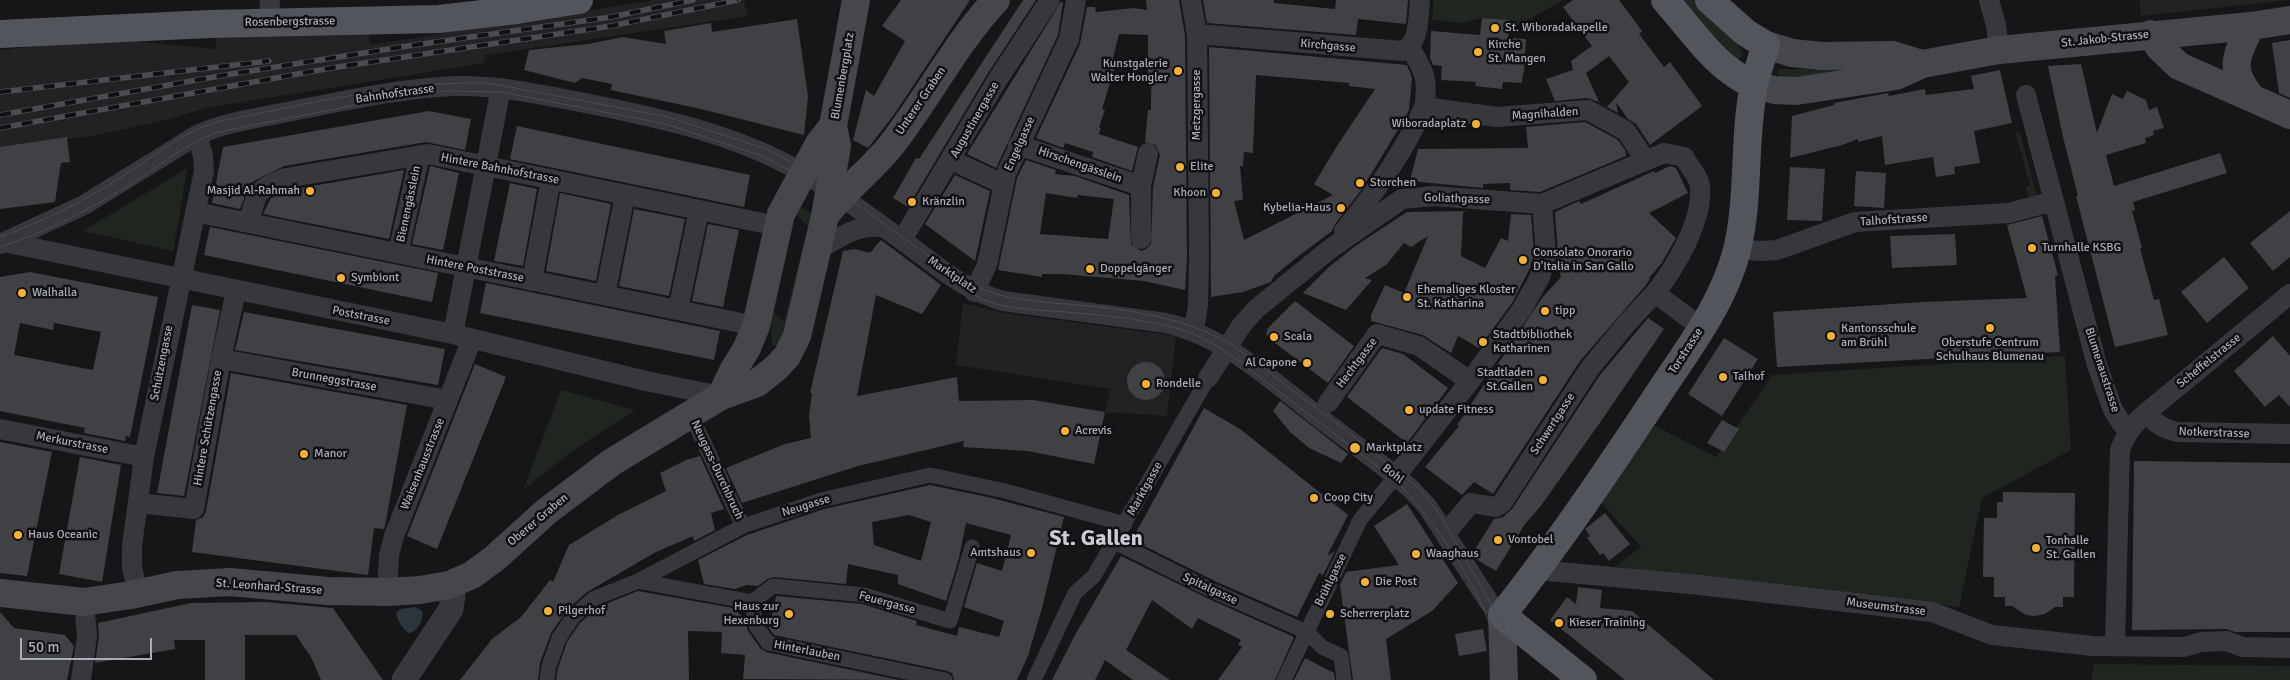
<!DOCTYPE html>
<meta charset="utf-8">
<style>
body{margin:0}
#map{position:relative;width:2290px;height:680px;overflow:hidden;background:#161618;font-family:Signika,sans-serif}
canvas{display:block}
.scale{position:absolute;left:20px;top:638px;width:132px;height:22px;box-sizing:border-box;border:2px solid #a8adb8;border-top:0;padding-left:6px;font-size:15px;line-height:18px;white-space:nowrap;color:#a8adb8;-webkit-text-stroke:4px #111113;paint-order:stroke}
</style>
<div id="map">
<canvas width="2290" height="680"></canvas>
<div class="scale">50 m</div>
</div>
<script>
const ctx = document.querySelector('canvas').getContext('2d');
ctx.lineJoin = 'round';
function fill(path, color) {
  ctx.fillStyle = color;
  ctx.fill(path, 'evenodd');
}
function strokePath(path, color, width, dash) {
  ctx.strokeStyle = color;
  ctx.lineWidth = width;
  ctx.lineCap = dash ? 'butt' : 'round';
  ctx.setLineDash(dash || []);
  ctx.stroke(path);
}
function drawText(font, color, halo, rows, align = 'center') {
  ctx.font = font + ' Signika,sans-serif';
  ctx.lineWidth = 5;
  ctx.setLineDash([]);
  ctx.textBaseline = 'middle';
  ctx.strokeStyle = halo;
  ctx.fillStyle = color;
  for (const [text, x, y, turn = 0] of rows) {
    ctx.save();
    ctx.translate(x, y);
    ctx.rotate((+turn || 0) * Math.PI / 180);
    ctx.textAlign = isNaN(turn) ? turn : align;
    if (halo) ctx.strokeText(text, 0, 0);
    ctx.fillText(text, 0, 0);
    ctx.restore();
  }
}
fill(new Path2D(`
 M655,0h89l4,16 -263,39 -1,8 -278,45 -44,13 -65,14 -97,13v-98l83,-8 50,-1 83,8v-12l153,-4 1,12z
 M2139,0h151l-149,16z
 M963,303l42,10 171,23 -9,80 -62,-4 5,-23 -154,-24z`), '#222225');
fill(new Path2D(`
 M1434,0h129l-47,27 -6,-7 -28,-2 -20,5 -30,-3z
 M1684,0h12l38,38 9,16 -5,5c-21,-17 -38,-38 -54,-59z
 M1778,69l70,1c-23,7 -47,11 -71,5z
 M2015,131l5,2 17,64 -8,2 -3,-12 4,-2z
 M186,169l1,1 -14,81 -90,-20z
 M800,206l15,11 -31,116 -7,12h-4l-2,-12 1,-22 12,11 24,-96 -11,-11z
 M2065,356l6,94 -89,48 -23,109 -283,-31 -60,-10 25,-19 -43,-48 55,-74 63,32 56,-82z
 M561,390l74,20 -60,39 -52,41z
 M2094,664l196,2v14h-199z`), '#1e261f');
fill(new Path2D(`
 M416,607l6,4c2,8 -4,21 -13,22 -6,-3 -12,-13 -13,-20l4,-4z`), '#2c353c');
fill(new Path2D(`
 M901,0h69l-77,116 -25,32 -15,-8 13,-50 8,6 31,-55 -23,-15z
 M1023,0h13l-48,73 -80,134 -15,-9 23,-40 3,1z
 M1146,0h33l6,35 2,222 -2,33 -41,-9 -82,-7h-20v3l-44,-7 19,-92 9,-18 30,10 -1,4 20,2 54,19 2,49 10,7 5,-2 5,-5 2,-57 7,-32 -4,-10 -11,-3 3,-32h3v-15l1,-16 -4,-1v-43l-29,-1 -6,24 4,2 -15,49 3,1 -6,17 2,1 -2,6 39,13 -6,24 -40,-14 1,-5 -28,-9 -2,5 -27,-10 44,-94 7,-37h8l1,5 38,-4 13,2zM1046,193l31,5 1,-3 36,4 -6,40 -68,-5z
 M1203,0h71v3l61,6 1,-9h72l-2,24 -48,-5 -2,16 -149,-12z
 M1573,0h46l23,31 -3,3 25,33 6,-5 32,44 -52,39 -14,-21 -8,-5 -12,-17 2,11 -11,-6 22,-25 -20,-26 -23,17 13,29 -12,-4 -32,3 -9,-22 27,-9 -2,-9 21,-15 -29,-39z
 M1061,2h2l-5,33 -62,133 -29,-14z
 M1482,18l28,2 -2,18 18,1 -2,34h-1l-1,10 -19,-1 -1,7 -27,-3 1,-4 -35,-2 1,-14 -9,-1 -3,-7 1,-27 49,4z
 M797,19l11,77 -4,39 -103,-26 -90,-19 1,-6 -30,-6 -7,5 -51,-13 5,-20 59,-6 35,-7 43,7 -2,-13 47,-8 1,9z
 M2290,40v58l-11,-5 -7,-50z
 M1209,47l198,18 5,13 -3,32 -4,8 -43,71 -27,35 -3,7 -36,27 -22,18 -3,6 -28,10 -32,5zM1256,75l93,8v3l26,3 -38,57 -23,38 19,11 -89,45 -10,-39 9,-1 -3,-34h3l1,-14 9,1z
 M2081,64l16,69 15,-39 11,5 4,-8 19,9 3,10 8,-3 7,21 -11,3 1,4 -9,3 1,5 -40,12 8,31 106,-33 7,20 -94,29 2,8 -3,1 10,37h-2l14,52 5,-1 9,36 -53,12 -39,-151h2l-15,-59 -15,-71z
 M2000,70l12,53 -38,8 6,32 -26,4 1,7 -19,3 -3,-20 -48,8 -3,-29 -24,6v-3l-16,6 -52,13 2,-42 42,-11v-2l54,-10 1,3 36,-7 1,6 48,-6 -3,-13z
 M429,111l42,8 -6,31 -39,-8 -142,24 -30,15 -8,12 -6,16 -28,-6 11,-56z
 M1585,122l33,18 7,10 1,6 -86,36 -30,-2v-7l-27,1v4l-73,-7 8,-32 110,-1 -2,-21z
 M517,126l233,49 -6,32 -234,-48z
 M67,137l3,25 -9,1 -6,39 -55,7v-62z
 M430,166l29,7 -16,77 -31,-6z
 M1670,166l6,2 12,25 -39,20 27,25 -15,26 -12,14 1,1 -4,6 -66,76 -87,133 -19,-12 -12,13 -37,-28 34,-41 -2,-1 85,-127 19,-21 -5,-15 2,-8 -3,-42 24,-11 2,3 73,-33 1,2z
 M1790,167l35,2 -3,52 -35,-1z
 M404,170l-15,69 -126,-25 8,-16 18,-8z
 M1856,171l30,2 -2,35 -30,-2z
 M955,175l35,16 -15,70 -50,-37z
 M510,183l27,6 -14,77 -29,-5z
 M560,193l51,11 -15,77 -50,-10z
 M634,209l51,10 -16,77 -50,-10z
 M1466,211l-3,2 -2,43 24,12 16,-30 7,3 3,-27 20,1 3,39 -4,14 -18,35 -33,45 -21,-12 -7,17 -28,-18 -52,-14v-6l14,-30 19,8 24,-57 -17,11 -7,-4 -18,22 -21,13 7,2 -26,30 -43,-17 26,-26 25,-20 53,-35z
 M2290,211v46l-17,14 -23,-28z
 M2042,216l16,59 -3,1 5,76 -283,15 -4,-55 150,-10 104,-4 -20,-73z
 M708,224l31,6 -16,77 -31,-6z
 M210,227l228,46 -6,29 -228,-47z
 M1955,234l2,31 -65,3 -2,-32z
 M881,240l60,45 -19,29 -46,-19 -19,101 100,-19 2,24 74,-1 72,12 -11,52 -67,-13 -64,-4 1,-6 -106,25 -116,37 -16,-35 59,-24 26,-6 -2,-22 3,-23h-2l33,-142 12,-2 15,4z
 M2224,257l25,31 -42,35 -26,-31z
 M30,272l128,25 -28,140 -4,-1 -1,5 -41,-8 1,-5 -85,-17v-134zM20,323l33,7 1,-7 47,9 -8,38 -79,-15z
 M486,283l234,48 -6,29 -234,-47z
 M1295,301l59,45 -26,37 -57,-43 -5,-6 2,-6z
 M192,305l28,5 -36,186 -27,-3z
 M244,312l201,37 -7,36 -203,-35z
 M1648,318l16,11 -65,95 -59,83 -15,17 -29,47 -22,-13 -2,-4 22,-35 9,-2 9,-8 88,-134z
 M2273,336l17,20v51l-11,-12 -14,12 -31,-36z
 M1724,338l34,21 -36,57 -34,-22z
 M1382,348l21,6 45,34 -41,55 -60,-46z
 M1127 381a19 19 0 1 1 38 0a19 19 0 1 1-38 0Z
 M475,364l31,13 -69,172 -30,-13z
 M231,373l176,32 -22,121 -1,3 -10,-1 -6,47 -176,-23 4,-32 7,-3 3,-6z
 M1280,401l68,53 -7,9 -32,-15 -19,-16 -17,-21z
 M1204,408l36,21 108,86 -21,41 8,-5 -12,24 -4,-2 -22,44 -80,-35 -85,-42z
 M1722,420l17,9 -15,23 -17,-9z
 M0,442l52,10 -25,124 -27,-3z
 M700,456l24,53 -13,4 4,17 -21,11 -1,-5 -37,16 -69,40 -20,18 -16,23 -11,30 -2,17h-78l32,-41 29,-22 29,-37 3,2 16,-37 49,-30 48,-24 -6,-18 26,-13z
 M80,457l41,8 -19,117 -43,-8z
 M2134,461l156,2v169h-55l-9,-3 -94,1z
 M930,485l62,13 72,19 -22,91 -14,48 -11,24h-63l-2,-7 -5,-2 -173,-36 -5,-7 7,-32 86,8 55,17 -1,4 41,11 2,-9 40,10 5,-16 -40,-14 13,-44 25,8 9,-36 -45,-12 -7,35 -13,43 -48,-17v-9l-50,-11 -2,20 -72,-7 -7,2 -9,7 -11,-1 -13,4 -30,-5 -6,-24 49,-25 77,-26zM909,515l22,7 -10,39 -47,-16 -2,-23z
 M2003,492l72,1 -1,104h-11v10h-8l-10,7 -11,2 -8,-1 -14,-9h-7v-9h-11v-20h-11l1,-59h13v-16h6z
 M1407,504l51,79 -26,28 -46,28 5,41h-38l-13,-95 6,-13 53,-7 -25,-39z
 M1605,513l25,31 -21,17 -6,-8 -3,2 -13,-17 3,-2 -5,-7z
 M1121,556l88,43 85,38 -19,43h-57l24,-33 -4,-3 3,-4 -43,-22 -6,11 -40,-29 -26,50 44,30h-37l-28,-20 -10,20h-43l23,-45z
 M1578,587l24,3 -2,18 32,3 82,69h-89l-75,-60 17,-23 9,7z
 M638,591l95,17 12,11 3,12 12,17 6,4 133,28 -156,-1 2,-24 -24,-2 1,-21 -34,-1 1,49h-133l2,-12 9,-26 13,-19 18,-16z
 M266,602l67,6 50,72h-62l-10,-23 -15,-22h-51v45h-40v-40h-31l1,9 -80,14 4,-26 -1,-14 93,-20z
 M0,612l14,16 51,7 9,11 -7,34h-67z
 M1483,629l4,22 -28,5 -4,-22z
 M1305,658l29,15 1,7h-41z`), '#404145');
strokePath(new Path2D(`
 M691,415l52,111
 M1115,542l98,49 94,41 15,15 19,9 3,24
 M638,581l114,21
 M752,602l21,-16 91,9 86,26 22,-74
 M752,602l4,24 12,17 177,37
 M547,680l2,-14 10,-28 14,-21 20,-18 45,-18 105,-55 78,-26 109,-25 75,16 120,33
 M1034,680l41,-87 19,-17 114,-198
 M1284,680l76,-160 36,-44`), '#37383d', 15);
strokePath(new Path2D(`
 M1191,0l6,34 2,223 -1,48 -4,25
 M1989,0l7,25 3,25
 M269,22l1,-22
 M1197,34l206,17c17,-8 15,-34 17,-51
 M1410,48c14,22 19,32 14,59
 M2026,95l71,270 16,45 9,14 7,5
 M1018,145l123,41 7,-33
 M951,160l52,24
 M1141,186v53
 M195,212l561,114
 M249,223c7,-30 7,-34 37,-45l142,-24 349,72
 M1344,231c31,-38 60,-79 80,-124l73,10 91,-7 38,21 20,30
 M902,240l96,-161 52,-79
 M4,242l449,92 193,47 75,15
 M0,244l84,-39 113,-70c31,-14 67,-18 100,-25 52,-10 106,-22 159,-24 44,-1 86,9 129,17 75,15 151,31 218,70 39,22 75,50 111,76 29,22 53,42 89,52l163,22c60,14 106,58 154,95 30,23 61,45 90,70l17,18 62,96 13,13
 M1737,249l24,2 16,-1 78,-28 154,-9 45,-12
 M817,251c21,-13 38,-26 65,-24
 M398,253l22,-98
 M532,281l19,-102
 M974,292l13,-27 19,-91 63,-135 7,-39
 M605,295l20,-100
 M678,310l21,-100
 M453,334l48,-246
 M221,359l227,41
 M1208,378l33,-52 15,-17 74,-60 72,-50 31,-3 109,8 122,-51 20,4c4,8 16,21 16,30 3,34 -25,81 -45,106l47,35
 M1328,403l49,-69 42,12 51,35
 M2146,413c10,11 17,16 32,19l112,2
 M0,429l144,28
 M1396,476l74,-95 52,-72 18,-32 6,-22 -4,-51
 M138,503l56,6 27,-150 15,-68
 M1446,533l25,-30 25,4 6,-4 88,-135 37,-45 28,-30
 M1538,570l162,15 232,27 60,23 101,11 91,1 17,-5 25,-1 17,6 47,1
 M387,592l2,-37 5,-19 78,-197
 M138,594l-6,-27v-21l12,-89 60,-286 -1,-15 -6,-21
 M2115,645l5,-195c6,-16 13,-26 26,-37l144,-119
 M81,680l6,-44 -3,-34`), '#37383d', 20);
strokePath(new Path2D(`
 M404,680l47,-71 2,-14 -4,-10`), '#37383d', 25);
strokePath(new Path2D(`
 M2151,34l8,13 20,19 111,49
 M1766,45l26,8 30,3 71,-1 29,9
 M1754,85l20,5 22,1 100,-15 26,-12 77,-14 252,-24 39,-6
 M2251,97c-23,-28 -15,-42 0,-71
 M825,216c20,-27 48,-47 68,-73 36,-47 63,-100 103,-143
 M721,396l12,-25 14,-23 9,-22 25,-112 39,-72 13,-16 23,-126
 M0,593l84,9 47,-7 46,-10 53,-3 98,9 59,1 33,-2 29,-5 23,-10 23,-17 52,-47 65,-49 109,-66 36,-13 20,-16 10,-11 10,-20 28,-120 12,-70 -4,-20
 M1502,615l2,65`), '#45474d', 28);
strokePath(new Path2D(`
 M1665,0c28,31 50,68 89,85
 M0,34l209,-10 230,-5 77,-9 63,-10
 M1583,680l-81,-65c54,-68 103,-141 151,-213 31,-48 70,-96 84,-152 13,-54 6,-111 17,-165 3,-14 8,-27 12,-40l-20,-12 -37,-33`), '#53555c', 28);
strokePath(new Path2D(`
 M0,237c42,-15 82,-35 120,-59 32,-20 59,-44 96,-56 89,-17 181,-41 272,-39l180,34 98,32 40,21 36,24 122,87c36,18 64,20 103,23 57,5 117,12 167,42l110,83 77,61 19,25 62,108 6,19v38
 M0,247c43,-14 85,-35 124,-59 31,-19 59,-43 94,-56l188,-37 41,-4 54,1 165,32 96,32 47,25
 M928,264c19,14 39,30 62,38 24,8 50,8 75,10 37,3 90,8 124,20 17,7 32,16 47,27l158,120c32,30 84,106 96,147 5,18 5,36 5,54`), '#4a4c52', 1);
const rail = new Path2D(`
 M0,92l269,-31
 M0,115l225,-40 183,-29 203,-29 82,-17
 M0,128l331,-60 280,-42 127,-26`);
strokePath(rail, '#4a4c52', 5.5);
strokePath(rail, '#111113', 4, [11]);
for (const [x, y, r, color] of [
 [1495,28,5,"#f2b134"],
 [1478,52,5,"#f2b134"],
 [1178,71,5,"#f2b134"],
 [1476,124,5,"#f2b134"],
 [1180,167,5,"#f2b134"],
 [1360,183,5,"#f2b134"],
 [310,191,5,"#f2b134"],
 [1216,193,5,"#f2b134"],
 [912,202,5,"#f2b134"],
 [1341,208,5,"#f2b134"],
 [2032,248,5,"#f2b134"],
 [1523,260,5,"#f2b134"],
 [1090,269,5,"#f2b134"],
 [341,278,5,"#f2b134"],
 [22,293,5,"#f2b134"],
 [1407,297,5,"#f2b134"],
 [1545,311,5,"#f2b134"],
 [1990,328,5,"#f2b134"],
 [1831,336,5,"#f2b134"],
 [1274,337,5,"#f2b134"],
 [1483,342,5,"#f2b134"],
 [1307,363,5,"#f2b134"],
 [1723,377,5,"#f2b134"],
 [1543,380,5,"#f2b134"],
 [1146,384,5,"#f2b134"],
 [1409,410,5,"#f2b134"],
 [1065,431,5,"#f2b134"],
 [1355,448,6,"#f2b134"],
 [304,454,5,"#f2b134"],
 [1314,498,5,"#f2b134"],
 [18,535,5,"#f2b134"],
 [1498,540,5,"#f2b134"],
 [2036,548,5,"#f2b134"],
 [1031,553,5,"#f2b134"],
 [1416,554,5,"#f2b134"],
 [1365,582,5,"#f2b134"],
 [548,611,5,"#f2b134"],
 [789,614,5,"#f2b134"],
 [1330,614,5,"#f2b134"],
 [1559,623,5,"#f2b134"]
]) {
  const dot = new Path2D();
  dot.arc(x, y, r, 0, 2 * Math.PI);
  ctx.fillStyle = color;
  ctx.fill(dot);
  strokePath(dot, '#111113', 2);
}
drawText('12px', '#a8adb8', '#111113', [
 ["Rosenbergstrasse",290,22,-1],
 ["St. Jakob-Strasse",2105,39,-6],
 ["Kirchgasse",1328,46,5],
 ["Blumenbergplatz",843,76,-80],
 ["Bahnhofstrasse",395,94,-8],
 ["Unterer Graben",921,101,-56],
 ["Metzgergasse",1197,105,-90],
 ["Magnihalden",1545,114,-4],
 ["Augustinergasse",975,120,-60],
 ["Engelgasse",1020,144,-66],
 ["Hirschengässlein",1080,165,19],
 ["Hintere Bahnhofstrasse",500,169,11],
 ["Goliathgasse",1457,199,2],
 ["Bienengässlein",409,204,-78],
 ["Talhofstrasse",1894,220,-4],
 ["Hintere Poststrasse",475,269,11],
 ["Marktplatz",952,275,34],
 ["Poststrasse",361,316,11],
 ["Torstrasse",1686,351,-57],
 ["Scheffelstrasse",2209,361,-39],
 ["Schützengasse",162,363,-79],
 ["Hechtgasse",1357,363,-53],
 ["Blumenaustrasse",2102,370,72],
 ["Brunneggstrasse",334,380,10],
 ["Schwertgasse",1553,424,-57],
 ["Hintere Schützengasse",208,428,-80],
 ["Notkerstrasse",2214,433,2],
 ["Merkurstrasse",72,443,11],
 ["Waisenhausstrasse",423,464,-68],
 ["Neugass-Durchbruch",717,470,65],
 ["Bohl",1393,474,38],
 ["Marktgasse",1145,489,-61],
 ["Neugasse",806,506,-17],
 ["Oberer Graben",538,520,-40],
 ["Brühlgasse",1331,580,-64],
 ["St. Leonhard-Strasse",269,587,4],
 ["Spitalgasse",1210,589,25],
 ["Feuergasse",887,603,15],
 ["Museumstrasse",1886,607,7],
 ["Hinterlauben",807,651,11]
]);
drawText('12px', '#a8adb8', '#111113', [
 ["St. Wiboradakapelle",1505,28],
 ["Kirche",1488,45],
 ["St. Mangen",1488,59],
 ["Kunstgalerie",1168,64,"right"],
 ["Walter Hongler",1168,78,"right"],
 ["Wiboradaplatz",1466,124,"right"],
 ["Elite",1190,167],
 ["Storchen",1370,183],
 ["Masjid Al-Rahmah",300,191,"right"],
 ["Khoon",1206,193,"right"],
 ["Kränzlin",922,202],
 ["Kybelia-Haus",1331,208,"right"],
 ["Turnhalle KSBG",2042,248],
 ["Consolato Onorario",1533,253],
 ["D'Italia in San Gallo",1533,267],
 ["Doppelgänger",1100,269],
 ["Symbiont",351,278],
 ["Ehemaliges Kloster",1417,290],
 ["St. Katharina",1417,304],
 ["Walhalla",32,293],
 ["tipp",1555,311],
 ["Kantonsschule",1841,329],
 ["am Brühl",1841,343],
 ["Stadtbibliothek",1493,335],
 ["Katharinen",1493,349],
 ["Scala",1284,337],
 ["Oberstufe Centrum",1990,343,"center"],
 ["Schulhaus Blumenau",1990,357,"center"],
 ["Al Capone",1297,363,"right"],
 ["Stadtladen",1533,373,"right"],
 ["St.Gallen",1533,387,"right"],
 ["Talhof",1733,377],
 ["Rondelle",1156,384],
 ["update Fitness",1419,410],
 ["Acrevis",1075,431],
 ["Marktplatz",1366,448],
 ["Manor",314,454],
 ["Coop City",1324,498],
 ["Haus Oceanic",28,535],
 ["Vontobel",1508,540],
 ["Tonhalle",2046,541],
 ["St. Gallen",2046,555],
 ["Amtshaus",1021,553,"right"],
 ["Waaghaus",1426,554],
 ["Die Post",1375,582],
 ["Haus zur",779,607,"right"],
 ["Hexenburg",779,621,"right"],
 ["Pilgerhof",558,611],
 ["Scherrerplatz",1340,614],
 ["Kieser Training",1569,623]
], 'left');
drawText('bold 22px', '#c9ccd4', '#111113', [
 ["St. Gallen",1096,539]
]);
</script>
